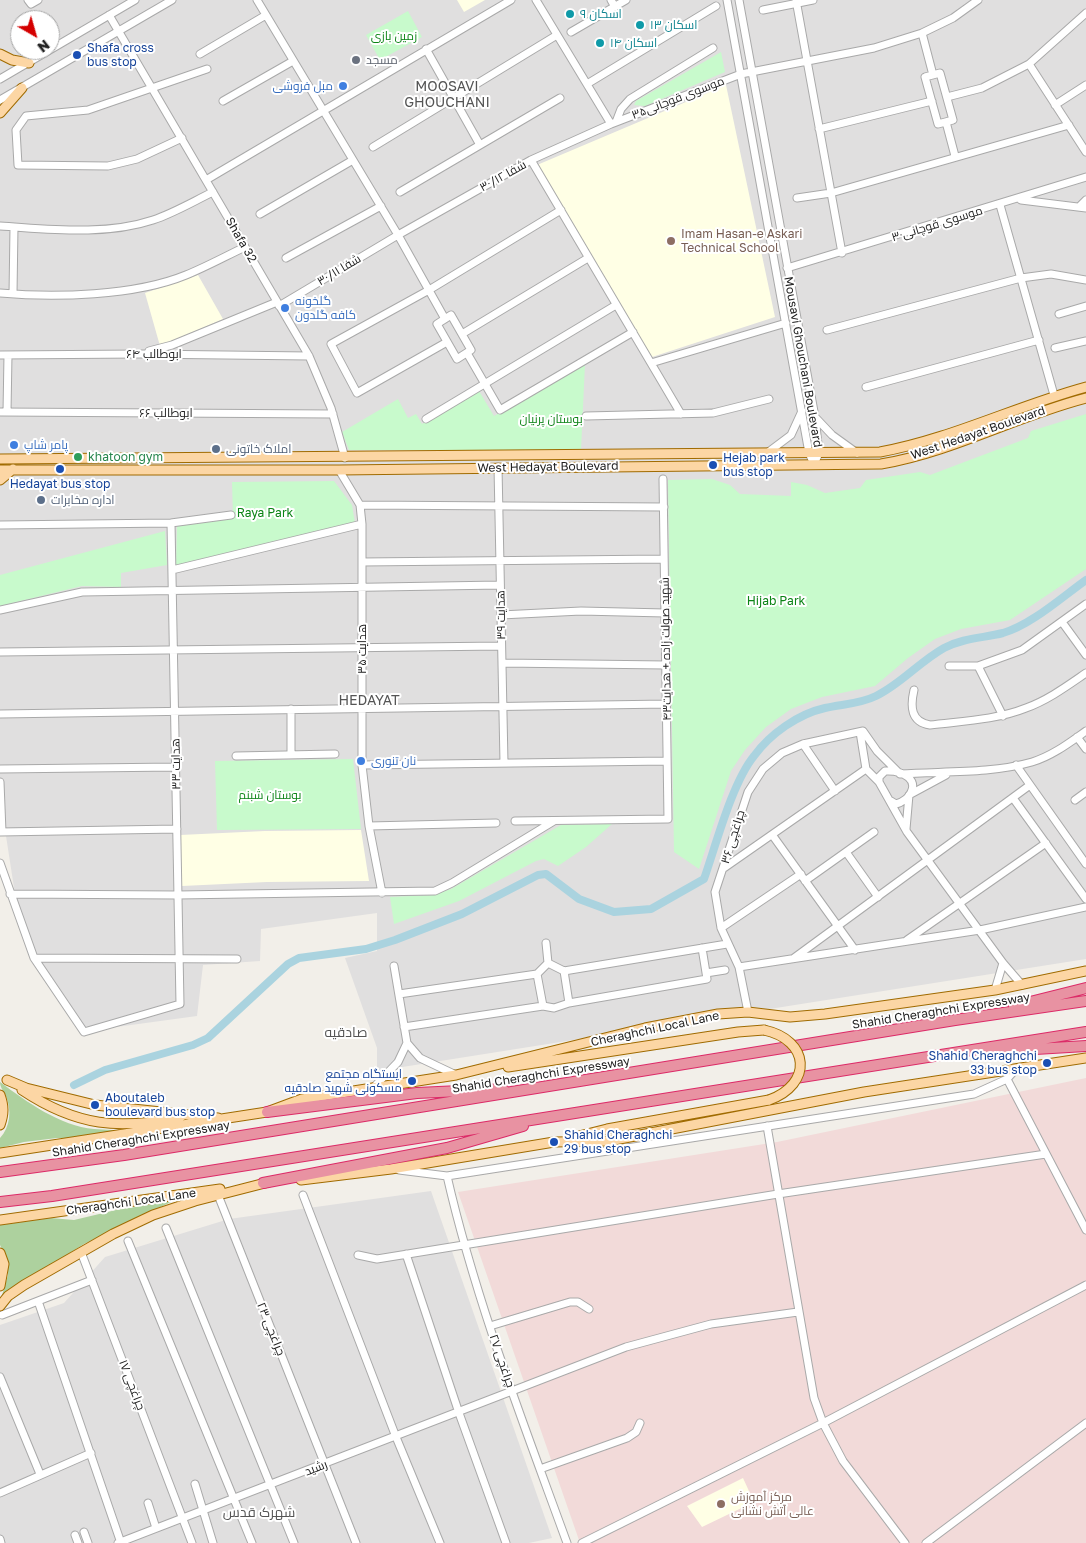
<!DOCTYPE html>
<meta charset="utf-8">
<style>
body{margin:0}
#map{position:relative;width:1086px;height:1543px;overflow:hidden;background:#f2efe9;font-family:"Golos Text",sans-serif}
canvas{display:block}
.north{position:absolute;left:10px;top:10px;width:50px;height:50px;box-sizing:border-box;background:#fff;border:1px solid #a7a7a7;border-radius:50%;rotate:142deg;font-size:14px;font-weight:700;line-height:20px;text-align:center;color:#222}
.north::after{content:'';display:block;margin:auto;width:18px;height:22px;background:#d40000;clip-path:polygon(50% 0,100% 100%,50% 72%,0 100%)}
</style>
<div id="map">
<canvas width="1086" height="1543"></canvas>
<div class="north">N</div>
</div>
<script>
const ctx = document.querySelector('canvas').getContext('2d');
ctx.lineJoin = 'round';
function fill(path, color) {
  ctx.fillStyle = color;
  ctx.fill(path, 'evenodd');
}
function strokePath(path, color, width, dash) {
  ctx.strokeStyle = color;
  ctx.lineWidth = width;
  ctx.lineCap = dash ? 'butt' : 'round';
  ctx.setLineDash(dash || []);
  ctx.stroke(path);
}
function drawText(font, color, halo, rows, align = 'center') {
  ctx.font = font + ' "Golos Text",Cairo,sans-serif';
  ctx.lineWidth = 4;
  ctx.setLineDash([]);
  ctx.textBaseline = 'middle';
  ctx.strokeStyle = halo;
  ctx.fillStyle = color;
  for (const [text, x, y, turn = 0] of rows) {
    ctx.save();
    ctx.translate(x, y);
    ctx.rotate((+turn || 0) * Math.PI / 180);
    ctx.textAlign = isNaN(turn) ? turn : align;
    if (halo) ctx.strokeText(text, 0, 0);
    ctx.fillText(text, 0, 0);
    ctx.restore();
  }
}
fill(new Path2D(`
 M0,0h1086v959l-709,112v-23l-32,-90 32,-7v-38l-116,16 -1,32 -57,4 -6,51 -110,15 -43,-58 -27,-66 -11,-71 -6,-1zM20,20h30v30h-30z
 M431,1191l121,347 -23,5h-529v-218l64,-22 41,-46 124,-38z`), '#e0dfdf');
fill(new Path2D(`
 M1086,1078v465h-506l-122,-351 319,-50z`), '#f2dad9');
fill(new Path2D(`
 M457,0h28l-21,12z
 M726,85l49,232 -123,40 -115,-192z
 M198,275l25,44 -63,27 -15,-53z
 M361,830l8,51 -102,1 -85,4 -2,-51 85,-4z
 M743,1478l11,24 -52,25 -15,-21z`), '#ffffe5');
fill(new Path2D(`
 M0,1082c27,20 60,44 94,47 12,1 24,1 36,1l-51,8h-22l-33,4 -24,6v-10c10,-11 12,-27 6,-42 -2,-5 -6,-8 -6,-14z
 M173,1201l-89,43 -71,45 -13,13 8,-27v-13l-8,-17v-20l51,-7 23,2 42,-10z`), '#add19e');
fill(new Path2D(`
 M408,11l14,26 -42,23 -14,-25z
 M721,52l4,20 -80,34 -11,-1 2,-4z
 M585,364l-4,86h-232l-7,-18 56,-33 10,19 8,-4 6,10 57,-33 15,25z
 M1086,414v155l-76,51 -49,9 -26,10 -27,19 -33,28 -53,11 -31,12 -25,18 -21,23 -14,21 -32,98 -25,-17 -6,-372 44,-1 18,6 10,9 51,2v-14l16,3 18,8 35,-5 6,-8 54,-8 10,3 98,-37 3,-7z
 M334,481l18,24 3,18 -179,43 1,-41 56,-8 -1,-35z
 M165,531l2,34 -46,8v14l-39,-1 -82,20v-31z
 M353,759l8,70 -144,1 -2,-69z
 M612,824l-26,23 -28,19 -14,-7 -8,2 -77,40 -65,23 -4,-27 43,-2 18,-6 110,-64z`), '#c8facc');
strokePath(new Path2D(`
 M74,1085l31,-15 88,-25 15,-7 80,-74 11,-6 67,-9 29,-9 67,-26 76,-39 8,-1 33,25 35,13 37,-3 53,-30c12,-34 28,-96 50,-123 16,-22 44,-42 71,-48 18,-4 35,-4 51,-12 25,-12 43,-34 68,-48 19,-10 39,-10 59,-15 28,-8 59,-36 83,-53`), '#aad3df', 8);
const minor = new Path2D(`
 M28,0l3,4 7,-4
 M257,0l141,235 47,84
 M536,0l75,124
 M611,0l4,7
 M727,0l82,453 5,11
 M739,0l76,417 4,36 -5,11
 M796,0l46,253
 M763,10l50,-10
 M109,15l200,341 22,52 14,50
 M571,32l55,-32
 M922,33l11,42
 M426,49l54,96
 M200,54l66,-39
 M1029,64l57,88
 M940,73l13,47 -15,4 -13,-47z
 M0,79l135,-79
 M587,84l129,-78
 M947,97l35,-9 47,-24 57,-51
 M0,100l172,-100
 M223,101l70,-40
 M1055,105l31,-20
 M616,122l5,-13 9,-10 83,-51
 M946,122l9,34
 M819,129l113,-28
 M182,138l-45,21 -29,7 -90,-1 -2,-35 10,-14 62,-6 119,-41
 M373,147l184,-112
 M531,160l150,254
 M206,180l305,-180
 M400,192l160,-94
 M797,198l34,-5 238,-68
 M1021,200l65,8
 M1000,205l54,190
 M1079,207l7,-7
 M260,214l93,-54
 M0,226c50,3 105,10 153,-6 21,-7 41,-19 60,-28
 M286,258l95,-52
 M787,268l299,-91
 M0,293c54,5 135,3 186,-18 20,-8 40,-19 59,-28
 M13,294l1,-67
 M279,306l119,-71 133,-75 80,-36 130,-50 133,-26 48,-15 31,-15 25,-18
 M1059,314l27,-8
 M451,315l20,35 -14,9 -20,-35z
 M827,330l194,-52 30,-4 35,6
 M462,334l126,-76
 M447,342l-90,51 -26,-49 98,-54 132,-80
 M1055,348l31,-7
 M149,351l23,-6 105,-43
 M467,353l33,57 133,-78
 M0,355l141,-1 168,2
 M651,363l135,-40
 M866,387l173,-47
 M0,412l333,2
 M7,412l1,-57
 M586,416l127,-3 56,-14
 M815,417l17,18 25,18
 M426,419l190,-114
 M767,453l24,-18 11,-24
 M498,467l6,296
 M339,470l21,35 2,19v241l7,61 13,67
 M360,505l304,2
 M0,525l171,-2 60,-8
 M362,562l302,-3
 M172,570l190,-46
 M0,610l82,-18 418,-7
 M501,615l80,-4 84,2
 M1062,622l24,33
 M0,652l501,-6
 M502,663l164,2
 M949,666h29l44,-16 64,-46
 M978,666l25,50
 M914,690c-4,17 -3,32 16,35 32,-4 66,-5 96,-17 22,-8 41,-22 60,-35
 M291,709v46
 M0,714l667,-10
 M860,732l6,37 13,13
 M1077,737l9,12
 M803,744l32,47
 M236,756l99,-2
 M362,765l305,-4
 M1016,765l70,99
 M0,769l176,-2
 M0,782l2,50
 M1013,798l73,101
 M1075,800l11,-8
 M891,801l5,3c5,-1 7,-3 11,-6 16,-18 -5,-28 -22,-27l-6,6v5l28,50 96,131 19,22
 M515,821l153,-2 -5,-340
 M369,826l127,-3
 M906,829l3,-34 37,-20
 M0,832l177,-3
 M773,836l82,114
 M846,852l32,45
 M0,863l34,95 50,74 96,-28 -9,-481
 M724,868l142,-99
 M805,881l69,-49
 M10,894l168,1 257,-4 17,-8 102,-62
 M721,928l80,-54
 M907,940l139,-97
 M546,943l2,20
 M34,958l203,1
 M794,958l236,-173
 M394,966l13,77 13,15 36,17
 M739,967l241,-37 106,-23
 M564,971l5,32
 M706,973l19,-3
 M537,974l6,32
 M995,990l8,-27
 M399,994l138,-20 11,-11 16,8 163,-27
 M748,1012l-9,-45 -18,-39 -6,-36 33,-100 15,-23 19,-16 21,-9 60,-13 14,20 23,23c44,-3 90,0 132,-12 20,-6 37,-19 54,-31
 M404,1027l139,-21 11,2 15,-5 138,-24 -5,-31
 M1007,1079l79,151
 M374,1087l24,-25 9,-19
 M767,1126l47,272 9,25 20,38 62,82
 M399,1170l48,6 527,-82 33,-15 10,-11
 M447,1176c29,126 76,246 120,367
 M218,1195l138,348
 M303,1195l93,242 44,106
 M166,1228l128,315
 M128,1241l124,302
 M81,1252l111,291
 M406,1254l53,159 47,130
 M358,1255l19,4 401,-65 268,-40
 M38,1301l83,242
 M2,1315l90,-35
 M490,1326l80,-24h8l11,7
 M0,1377l40,97
 M540,1469l87,-31 9,-6 4,-9
 M195,1484l18,59
 M0,1493l91,-40
 M148,1503l8,25
 M84,1532l4,11
 M75,1535l3,8
 M0,1539l1,4
 M118,1543l508,-196 85,-23 87,-12
 M582,1543l241,-120 263,-138
 M926,1543l160,-120`);
const major = new Path2D(`
 M0,54l12,6 17,3
 M0,113l22,-25
 M0,459l880,-7c71,-13 136,-46 206,-65
 M0,470h339l542,-6c71,-12 135,-48 205,-66
 M0,480l13,-11
 M508,1067l230,-35 26,-2
 M7,1080l19,8 69,17 123,13
 M22,1090c54,36 98,41 160,26
 M0,1095c4,11 4,19 0,30
 M575,1137l32,-8 162,-29
 M0,1153l267,-41 35,-13 154,-24 189,-47 73,-14 30,-2 42,5 35,-3 170,-24 91,-19
 M301,1180l90,-11 163,-27 55,-1 255,-49 222,-34
 M0,1220l220,-31
 M0,1253l4,11 -4,22
 M0,1306l8,-10 16,-11 89,-51 40,-19 42,-14 74,-19`);
const highway = new Path2D(`
 M1014,1006l72,-18
 M1002,1051l84,-5
 M267,1112l150,-19 86,-4
 M0,1172l124,-17 831,-135 131,-19
 M263,1183l184,-35 76,-22
 M0,1202l52,-6 1034,-164`);
strokePath(minor, '#a9a9a9', 9);
strokePath(major, '#a06b00', 11);
strokePath(highway, '#dc2a67', 12);
strokePath(minor, '#fff', 7);
strokePath(major, '#fcd6a4', 9);
strokePath(highway, '#e892a2', 10);
const majorBridge = new Path2D(`
 M764,1030c46,10 49,54 5,70`);
strokePath(majorBridge, '#a06b00', 11, []);
strokePath(majorBridge, '#fcd6a4', 9);
for (const [x, y, r, color] of [
 [570,14,5,"#0f9aa8"],
 [640,25,5,"#0f9aa8"],
 [600,43,5,"#0f9aa8"],
 [77,55,5,"#1a4fb4"],
 [356,60,5,"#6b7280"],
 [343,86,5,"#3f7fe0"],
 [671,241,5,"#8d6e63"],
 [285,308,5,"#3f7fe0"],
 [14,445,5,"#3f7fe0"],
 [216,449,5,"#5c6f8a"],
 [78,457,5,"#2e9e5b"],
 [713,465,5,"#1a4fb4"],
 [60,469,5,"#1a4fb4"],
 [41,500,5,"#5c6f8a"],
 [361,761,5,"#3f7fe0"],
 [1047,1063,5,"#1a4fb4"],
 [412,1081,5,"#1a4fb4"],
 [95,1105,5,"#1a4fb4"],
 [554,1142,5,"#1a4fb4"],
 [721,1504,5,"#8d6e63"]
]) {
  const dot = new Path2D();
  dot.arc(x, y, r, 0, 2 * Math.PI);
  ctx.fillStyle = color;
  ctx.fill(dot);
  strokePath(dot, '#fff', 2);
}
drawText('12px', '#0d838f', '#fff', [
 ["اسکان ۹",580,14],
 ["اسکان ۱۳",650,25],
 ["اسکان ۱۴",610,43]
], 'left');
drawText('12px', '#0c8416', '#fff', [
 ["زمین بازی",394,36],
 ["بوستان پرنیان",551,419],
 ["Raya Park",265,513],
 ["Hijab Park",776,601],
 ["بوستان شبنم",270,795]
]);
drawText('12px', '#164399', '#fff', [
 ["Shafa cross",87,48],
 ["bus stop",87,62],
 ["Hejab park",723,458],
 ["bus stop",723,472],
 ["Hedayat bus stop",60,484,"center"],
 ["Shahid Cheraghchi",1037,1056,"right"],
 ["33 bus stop",1037,1070,"right"],
 ["ایستگاه مجتمع",402,1074,"right"],
 ["مسکونی شهید صادقیه",402,1088,"right"],
 ["Aboutaleb",105,1098],
 ["boulevard bus stop",105,1112],
 ["Shahid Cheraghchi",564,1135],
 ["29 bus stop",564,1149]
], 'left');
drawText('12px', '#5b616d', '#fff', [
 ["مسجد",366,60]
], 'left');
drawText('12px', '#366cbe', '#fff', [
 ["مبل فروشی",333,86,"right"],
 ["گلخونه",295,301],
 ["کافه گلدون",295,315],
 ["پامر شاپ",24,445],
 ["نان تنوری",371,761]
], 'left');
drawText('12px', '#222', '#fff', [
 ["موسوی قوچانی۳۵",678,98,-21],
 ["شفا ۳۰/۱۲",503,176,-29],
 ["موسوی قوچانی۳۰",937,224,-17],
 ["Shafa 32",241,240,60],
 ["شفا ۳۰/۱۱",339,270,-31],
 ["ابوطالب ۶۴",154,354],
 ["Mousavi Ghouchani Boulevard",803,362,80],
 ["ابوطالب ۶۶",166,413],
 ["West Hedayat Boulevard",978,433,-19],
 ["West Hedayat Boulevard",548,467,-1],
 ["هدایت ۳۹",501,615,-91],
 ["هدایت ۳۵",362,649,-90],
 ["شهید صولت زاده + هدایت۴۳",666,649,-91],
 ["هدایت ۳۳",176,764,-91],
 ["چراغچی ۳۶",733,837,-73],
 ["Shahid Cheraghchi Expressway",941,1011,-9],
 ["Cheraghchi Local Lane",655,1029,-12],
 ["Shahid Cheraghchi Expressway",541,1075,-9],
 ["Shahid Cheraghchi Expressway",141,1139,-9],
 ["Cheraghchi Local Lane",131,1202,-8],
 ["چراغچی ۲۳",271,1329,68],
 ["چراغچی ۲۷",502,1361,71],
 ["چراغچی ۱۷",132,1385,69],
 ["رشید",316,1468,-21]
]);
drawText('12px', '#785e54', '#fff', [
 ["Imam Hasan-e Askari",681,234],
 ["Technical School",681,248],
 ["مرکز آموزش",731,1497],
 ["عالی آتش نشانی",731,1511]
], 'left');
drawText('12px', '#4e5e75', '#fff', [
 ["املاک خاتونی",226,449],
 ["اداره مخابرات",51,500]
], 'left');
drawText('12px', '#27864d', '#fff', [
 ["khatoon gym",88,457]
], 'left');
drawText('14px', '#555', '#fff', [
 ["MOOSAVI",447,87],
 ["GHOUCHANI",447,103],
 ["HEDAYAT",369,701],
 ["صادقیه",346,1033],
 ["شهرک قدس",259,1513]
]);
</script>
